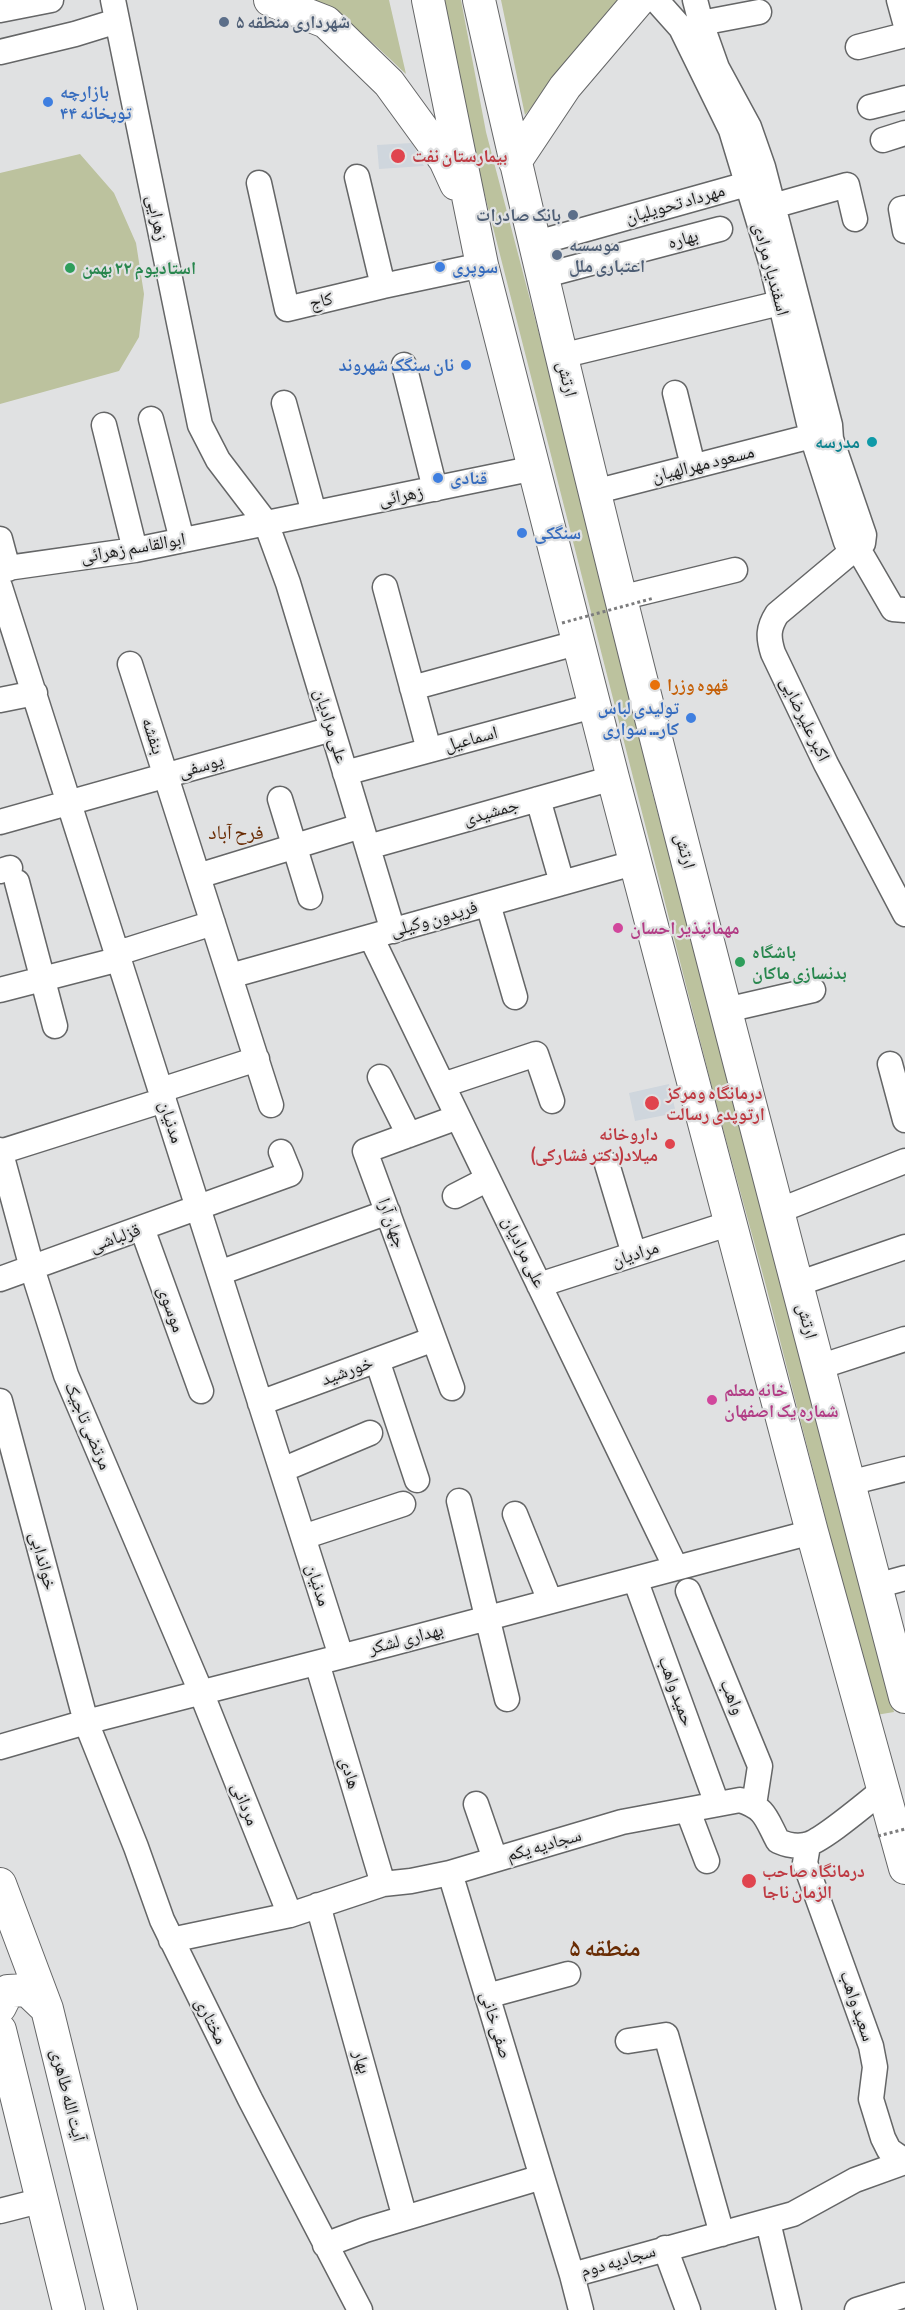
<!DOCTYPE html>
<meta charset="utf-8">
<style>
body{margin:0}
canvas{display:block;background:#e0e1e2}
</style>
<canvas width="905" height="2310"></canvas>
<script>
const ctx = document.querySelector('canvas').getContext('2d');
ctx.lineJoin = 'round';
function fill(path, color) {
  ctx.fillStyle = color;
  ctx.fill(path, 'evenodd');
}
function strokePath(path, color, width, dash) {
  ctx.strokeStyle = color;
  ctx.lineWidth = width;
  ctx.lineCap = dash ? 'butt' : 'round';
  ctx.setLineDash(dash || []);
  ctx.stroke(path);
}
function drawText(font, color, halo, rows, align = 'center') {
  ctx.font = font + ' "Asap Condensed","Noto Naskh Arabic",sans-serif';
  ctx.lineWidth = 4.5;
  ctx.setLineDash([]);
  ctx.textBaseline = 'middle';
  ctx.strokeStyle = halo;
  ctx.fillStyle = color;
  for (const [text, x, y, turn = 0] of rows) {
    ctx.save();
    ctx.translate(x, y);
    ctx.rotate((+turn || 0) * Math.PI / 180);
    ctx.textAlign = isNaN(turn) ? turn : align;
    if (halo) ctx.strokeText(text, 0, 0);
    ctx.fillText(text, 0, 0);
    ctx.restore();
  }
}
fill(new Path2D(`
 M412,143l12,23 -45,3 -2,-24z
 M669,1084l7,29 -41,8 -6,-28z`), '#cfd6dd');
fill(new Path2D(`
 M311,0h78l17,74c-29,-27 -58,-57 -95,-74z
 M439,0h22l25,132 149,567 15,85 143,535 38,161 63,232 -18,3 -110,-429 -50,-183 -233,-915z
 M501,0h124l-59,64 -41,51z
 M80,154l34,39 22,50 8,51 -5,43 -20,34 -119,33v-231z`), '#bcc29e');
const minor = new Path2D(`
 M113,0l87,425 18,35 48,63 22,60 105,348
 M656,0l25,28 50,102 40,132 41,174 34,106 5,5h6l6,-4 1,-8 -33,-96 -1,-14 -67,-258 -14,-40 -32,-59 -16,-45 -6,-23
 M899,0l6,22
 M0,10l51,-10
 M701,23l58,-11
 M858,47l47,-12
 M0,52l75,-18 42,-13
 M870,107l35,-9
 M883,140l22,-7
 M357,177l26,109
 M259,183l28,126 96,-23 99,-21
 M773,206l74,-21 8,34
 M905,208l-4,1 4,22
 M533,244l214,-60
 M542,276l178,-47
 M561,356l219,-53
 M404,365l31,124
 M675,393l18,73
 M284,403l30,110
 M151,419l31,121
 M104,425l31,125
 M594,492l218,-56
 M0,539l8,30
 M0,569l135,-19 400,-82
 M0,587l341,1069
 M385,587l44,163
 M620,598l115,-28
 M905,610l-12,-1 -36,-62 -80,67c-9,14 -9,23 -4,39l53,111 79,150
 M130,664l141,441
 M412,688l168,-46
 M0,700l35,-7
 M345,773l252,-68
 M280,799l30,98
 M538,799l24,84
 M0,822l332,-93
 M368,847l245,-69
 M0,871l10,-3
 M198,876l163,-50
 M17,882l38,144
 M488,904l27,93
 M371,937l305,631
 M118,953l95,-30
 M230,976l407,-114
 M0,990l120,-31
 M726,1010l87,-20
 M890,1064l15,56
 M380,1077l29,58
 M443,1085l93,-31 16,47
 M161,1090l96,-31
 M0,1150l32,118 34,107 135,317 89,223
 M0,1152l164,-52
 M607,1164l27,90
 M455,1196l33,-17
 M778,1211l127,-50
 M142,1228l59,163
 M219,1273l169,-61
 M0,1279l290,-105 -9,-22
 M797,1284l108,-37
 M539,1285l192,-62
 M377,1360l40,120
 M819,1367l86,-28
 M452,1388l-87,-237 93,-34
 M0,1401l86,321 50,125 26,73 88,179 110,211
 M260,1403l174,-64
 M282,1470l88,-37
 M849,1483l56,-14
 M459,1501l48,198
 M515,1514l35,87
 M303,1537l100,-33
 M635,1579l82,225
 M876,1586l29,-8
 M688,1591l72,175 -6,39
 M317,1663l66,221
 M0,1747l86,-25 304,-78 422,-112
 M476,1804l19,55
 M688,1811l19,50
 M808,1845l-3,18 66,183 4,21 -4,32 12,39 6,12 16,11
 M450,1873l92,304
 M318,1905l87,313
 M171,1940l119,-25 93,-31 28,-3 39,-8 172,-51 118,-22c26,8 26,19 38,41 9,4 17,6 27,4 15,-2 64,-44 78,-55
 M487,1996l81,-22
 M628,2041l38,-6 56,199
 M0,2211l43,-11
 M768,2222l21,88
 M325,2245l40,-15 177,-53 30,98 221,-61 62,-34 50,-18
 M665,2248l23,62
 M572,2275l9,35
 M857,2310l48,-15`);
const major = new Path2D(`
 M270,0l56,22 63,61 56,77 11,24
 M428,0l54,265 131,513 199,754 93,336
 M479,0c127,569 279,1133 426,1697
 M515,162l50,-75 74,-87
 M0,1884l47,125 74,301
 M0,2007l8,-16 19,-1 20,19
 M0,2030l69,280`);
strokePath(minor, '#656667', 27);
strokePath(major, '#656667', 34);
strokePath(minor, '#fff', 24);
strokePath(major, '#fff', 32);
strokePath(new Path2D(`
 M562,623l92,-25
 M878,1836l27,-7`), '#7c7c7d', 3, [3, 3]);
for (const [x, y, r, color] of [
 [224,22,6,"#5c6f8a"],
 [48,102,6,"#3f7fe0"],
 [398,156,8,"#e0444e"],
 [573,215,6,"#5c6f8a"],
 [557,255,6,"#5c6f8a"],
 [440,267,6,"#3f7fe0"],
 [70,268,6,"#2e9e5b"],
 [466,365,6,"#3f7fe0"],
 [872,442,6,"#0f9aa8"],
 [438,478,6,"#3f7fe0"],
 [522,533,6,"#3f7fe0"],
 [655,685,6,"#e8710a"],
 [691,718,6,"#3f7fe0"],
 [618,928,6,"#d1479c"],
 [740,962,6,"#2e9e5b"],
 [652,1103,8,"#e0444e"],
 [670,1144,6,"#e0444e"],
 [712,1400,6,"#d1479c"],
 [749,1881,8,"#e0444e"]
]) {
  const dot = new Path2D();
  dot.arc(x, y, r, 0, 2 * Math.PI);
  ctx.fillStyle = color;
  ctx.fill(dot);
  strokePath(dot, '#e0e1e2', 2);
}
drawText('bold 18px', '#4e5e75', '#e0e1e2', [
 ["شهرداری منطقه ۵",236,22],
 ["بانک صادرات",561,215,"right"],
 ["موسسه",569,245],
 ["اعتباری ملل",569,266]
], 'left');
drawText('bold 18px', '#366cbe', '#e0e1e2', [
 ["بازارچه",60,92],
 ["توپخانه ۴۴",60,113],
 ["سوپری",452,267],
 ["نان سنگک شهروند",454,365,"right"],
 ["قنادی",450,478],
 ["سنگکی",534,533],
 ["تولیدی لباس",679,708,"right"],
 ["کار... سواری",679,729,"right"]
], 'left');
drawText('bold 18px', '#be3a42', '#e0e1e2', [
 ["بیمارستان نفت",412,156],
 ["درمانگاه ومرکز",666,1093],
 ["ارتوپدی رسالت",666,1114],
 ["داروخانه",658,1134,"right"],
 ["میلاد(دکتر فشارکی)",658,1155,"right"],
 ["درمانگاه صاحب",762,1871],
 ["الزمان ناجا",762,1892]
], 'left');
drawText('18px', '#202020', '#e0e1e2', [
 ["مهرداد تحویلیان",675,204,-16],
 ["زهرایی",157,218,78],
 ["بهاره",683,239,-15],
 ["اسفندیار مرادی",771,269,75],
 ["کاج",321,301,-14],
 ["ارتش",567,379,76],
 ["مسعود مهرالهیان",703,464,-14],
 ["زهرائی",401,496,-11],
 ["ابوالقاسم زهرائی",133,548,-10],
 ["اکبر علیرضایی",805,719,64],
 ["علی مرادیان",331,726,73],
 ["بنفشه",153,736,72],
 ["اسماعیل",471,739,-15],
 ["یوسفی",201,766,-16],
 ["جمشیدی",491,812,-16],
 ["ارتش",685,851,75],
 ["فریدون وکیلی",434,919,-16],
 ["مدنیان",171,1122,72],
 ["جهان آرا",392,1223,70],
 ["قزلباشی",115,1238,-20],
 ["علی مرادیان",524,1252,64],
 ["مرادیان",635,1254,-18],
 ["موسوی",171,1309,70],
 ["ارتش",807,1321,75],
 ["خورشید",347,1371,-20],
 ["مرتضی تاجیک",88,1426,67],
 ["خواندابی",43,1561,75],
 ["مدنیان",318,1585,72],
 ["بهداری لشکر",406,1639,-15],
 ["حمید واهب",676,1691,70],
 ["واهب",732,1697,67],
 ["هادی",350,1773,73],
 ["مردانی",245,1804,68],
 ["سجادیه یکم",544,1845,-16],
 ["سعید واهب",857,2006,71],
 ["مختاری",211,2021,63],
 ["صفی خانی",496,2025,73],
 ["بهار",362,2062,74],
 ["آیت الله طاهری",68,2095,76],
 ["سجادیه دوم",618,2261,-16]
]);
drawText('bold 18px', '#27864d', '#e0e1e2', [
 ["استادیوم ۲۲ بهمن",82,268],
 ["باشگاه",752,952],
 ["بدنسازی ماکان",752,973]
], 'left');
drawText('bold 18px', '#0d838f', '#e0e1e2', [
 ["مدرسه",860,442]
], 'right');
drawText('bold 18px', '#c56008', '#e0e1e2', [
 ["قهوه وزرا",667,685]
], 'left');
drawText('bold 18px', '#b23c85', '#e0e1e2', [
 ["مهمانپذیر احسان",630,928],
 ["خانه معلم",724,1390],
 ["شماره یک اصفهان",724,1411]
], 'left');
drawText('20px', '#692c04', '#e0e1e2', [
 ["فرح آباد",236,833]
]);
drawText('bold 24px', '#692c04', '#e0e1e2', [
 ["منطقه ۵",605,1948]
]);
</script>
